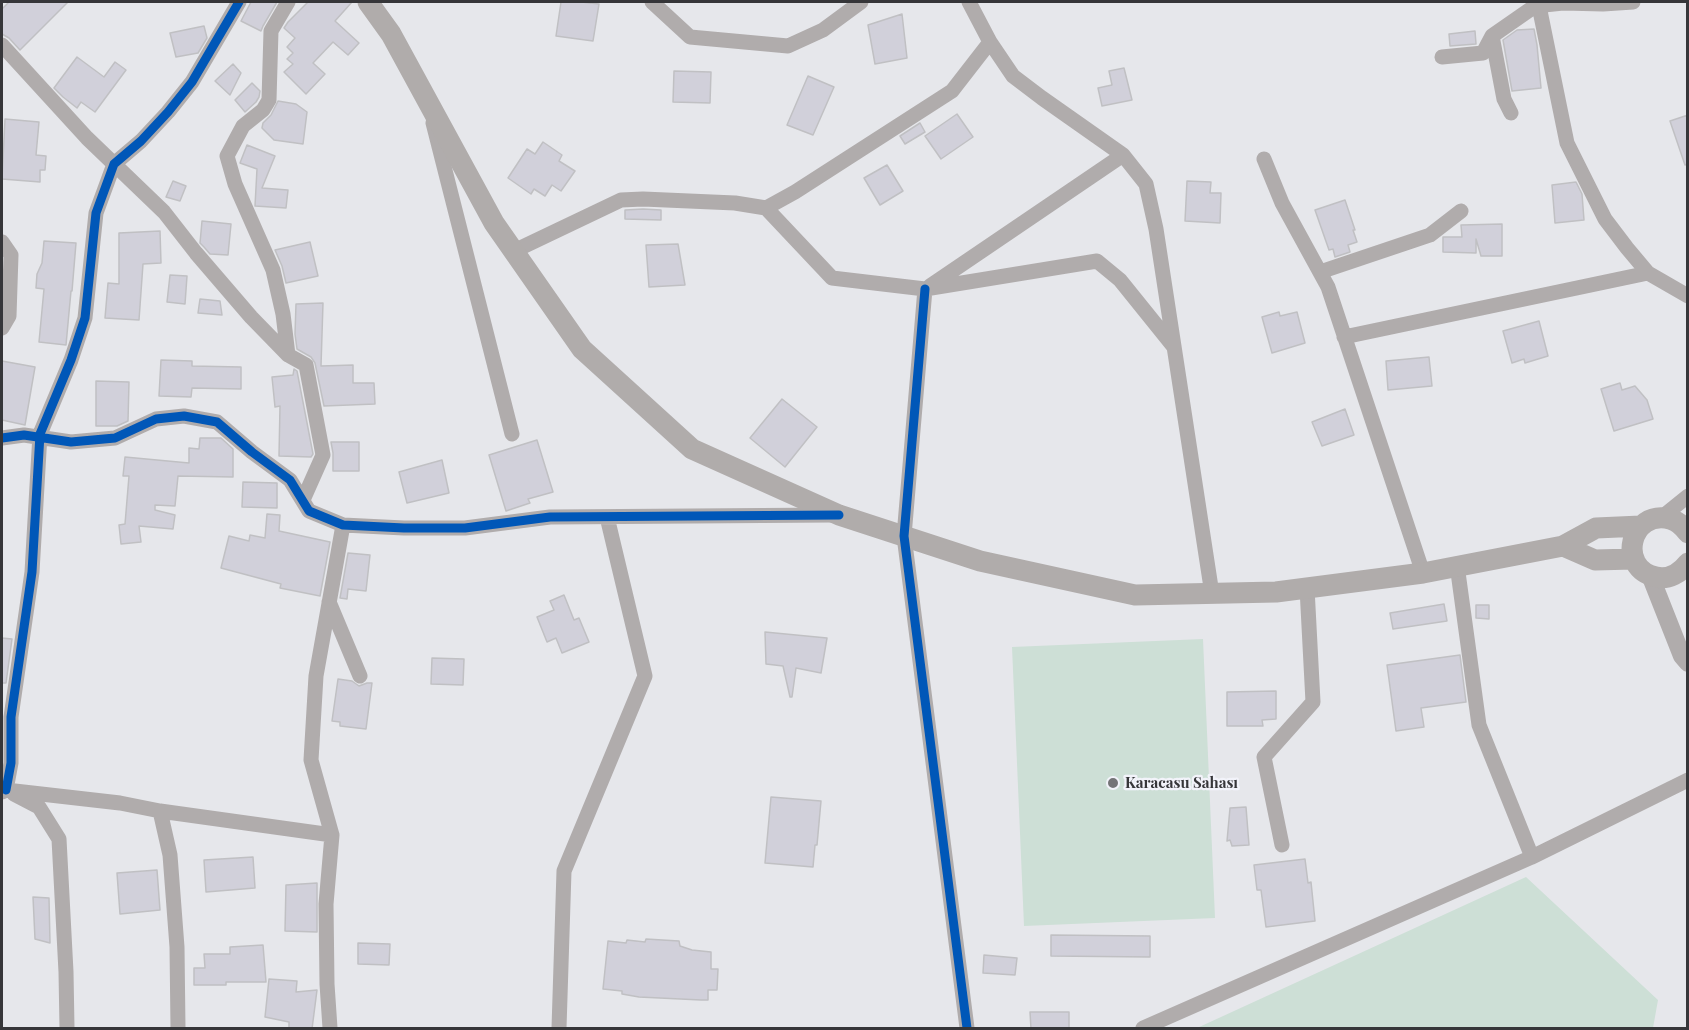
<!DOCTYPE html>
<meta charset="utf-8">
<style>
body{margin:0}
#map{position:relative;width:1689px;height:1030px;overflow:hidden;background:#e6e7eb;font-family:"Playfair Display",serif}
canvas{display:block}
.frame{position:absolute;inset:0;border:3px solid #363639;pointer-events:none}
</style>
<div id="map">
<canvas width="1689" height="1030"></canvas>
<div class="frame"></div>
</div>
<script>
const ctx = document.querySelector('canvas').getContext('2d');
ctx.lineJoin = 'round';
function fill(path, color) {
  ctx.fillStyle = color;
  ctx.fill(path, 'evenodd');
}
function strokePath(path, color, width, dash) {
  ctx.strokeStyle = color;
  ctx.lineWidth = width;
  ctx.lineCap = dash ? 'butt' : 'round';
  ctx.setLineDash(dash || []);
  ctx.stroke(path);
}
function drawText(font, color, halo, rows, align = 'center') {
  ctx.font = font + ' "Playfair Display",serif';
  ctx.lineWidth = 4.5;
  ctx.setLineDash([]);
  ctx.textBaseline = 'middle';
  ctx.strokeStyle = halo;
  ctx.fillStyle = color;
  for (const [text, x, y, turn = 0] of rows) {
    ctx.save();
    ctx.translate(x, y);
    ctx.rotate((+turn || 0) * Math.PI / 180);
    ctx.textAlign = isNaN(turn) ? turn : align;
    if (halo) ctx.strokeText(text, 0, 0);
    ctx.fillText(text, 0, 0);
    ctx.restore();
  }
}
fill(new Path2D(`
 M1203,639l12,279 -191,8 -12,-279z
 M1526,877l132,123 -5,28h-456z`), '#cddfd6');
const building = new Path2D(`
 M9,2h59l-48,48 -11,-12 -7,-4v-25z
 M251,2h26l-14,24 -2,5 -20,-10z
 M308,2h44l-17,19 24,22 -11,12 -15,-13 -20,21 12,11 -19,20 -22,-22 9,-8 -6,-5 6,-6 -6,-6 8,-9 -11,-10 4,-6z
 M561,2h20l18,2 -6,37 -37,-5z
 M902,14l5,44 -32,6 -7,-39z
 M204,26l3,12 -9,15 -22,4 -6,-24z
 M1534,29l3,16 4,43 -29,3 -9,-51 14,-10z
 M1475,31l1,13 -26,2 -1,-12z
 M77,57l27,20 11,-15 11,8 -31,42 -14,-10 -4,6 -14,-11 -9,-9z
 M233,64l8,9 -11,22 -15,-14z
 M1124,68l8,32 -30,6 -4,-18 14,-3 -3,-14z
 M674,71l37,1 -1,31 -37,-1z
 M808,76l26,11 -21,48 -26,-10z
 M252,83l8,8 -1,6 -3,5 -11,10 -10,-12z
 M278,101l18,3 11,8 -4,32 -29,-4 -12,-12 1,-5 8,-8z
 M957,114l16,23 -32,22 -16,-23z
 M1688,115v49l-3,1 -15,-44z
 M5,119l34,3 -3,33 10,1 -1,14h-5v12l-38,-3z
 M920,123l5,9 -20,12 -5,-8z
 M543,142l19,13 -3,6 16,10 -14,20 -9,-6 -7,11 -11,-7 -3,5 -23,-16 19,-29 8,5z
 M247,145l28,11 -13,32 26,2 -2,18 -31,-2 2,-37 -17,-6z
 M887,165l16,26 -23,14 -16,-27z
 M173,181l13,5 -6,15 -14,-4z
 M1187,181l24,1 -1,11h11l-1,30 -35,-2z
 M1576,182l6,12 2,26 -29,3 -3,-38z
 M1345,200l10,30h-2l4,12 -9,3 2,7 -15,5 -2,-8 -4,1 -14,-40z
 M643,209l18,1v10l-36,-1v-9z
 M202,221l29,3 -3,31 -18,-1 -6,-7 -4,-4z
 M1502,224v32h-21l-5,-17v14l-33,-1v-15h19l-1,-12z
 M160,231l1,32 -18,1 -4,56 -34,-2 3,-35 11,1v-51z
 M44,241l32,2 -4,48h-1l-5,54 -27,-3 5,-53 -8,-1 1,-14 5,-11z
 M310,242l8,34 -32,7 -4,-17 -7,-16z
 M678,244l7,41 -36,2 -3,-42z
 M170,275l17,1 -2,28 -18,-2z
 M200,299l20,2 2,14 -24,-2z
 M323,303l-2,63 32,-1v18h21l1,21 -51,2 -9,-43 -4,-6 -14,-8 -2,-15 1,-30z
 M1279,312l1,4 17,-4 8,31 -33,10 -10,-36z
 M1539,321l9,35 -23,7 -1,-4 -12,4 -9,-32z
 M1429,357l3,29 -44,4 -2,-29z
 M161,360l31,1v5l49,1v22l-49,-1 -1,9 -32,-1z
 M2,361l33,6 -10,58 -23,-5z
 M294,369l3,2 16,83 -2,3 -32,-1 1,-50 -5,1 -3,-30 21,-2z
 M96,381l33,1 -1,39 -11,5h-21z
 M1620,383l2,7 13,-4 12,14 6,19 -39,12 -13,-42z
 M782,399l35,28 -32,40 -35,-29z
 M1345,409l9,26 -32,11 -10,-24z
 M200,438h21l12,11v28l-55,-1 -3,30 -20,-1v5l20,5 -2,14 -34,-3 2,16 -20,2 -2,-19 6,-1 4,-48h-6l2,-19 64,6v-15l10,1z
 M537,440l16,52 -25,7 2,4 -24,8 -17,-56z
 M331,442h28v29h-26v-18z
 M442,460l7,33 -42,10 -8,-31z
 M243,482l34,1v25l-35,-1z
 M267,514l13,1 -1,16 51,11 -10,54 -40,-8 1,-4 -60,-16 8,-32 20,5 1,-6 15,3z
 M348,553l22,2 -4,36 -18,-2 -1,10 -7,-1z
 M564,595l10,25 5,-2 10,24 -27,11 -6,-15 -9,4 -10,-25 17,-7 -4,-9z
 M1444,604l3,17 -54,8 -3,-16z
 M1476,605h13v14l-13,-1z
 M765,632l62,6 -6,35 -25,-5 -4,29h-2l-7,-31 -17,-2z
 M2,638l10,1 -6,44h-4z
 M1460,655l6,47 -45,6 3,19 -28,4 -9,-66z
 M432,658l32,1 -1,26 -32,-1z
 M338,679l14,2 7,5 8,-3h5l-6,46 -26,-3v-4l-8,-1z
 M1276,691v28l-14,1 1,6h-36v-34z
 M771,797l50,4 -4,44h-2l-2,22 -48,-4z
 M1246,807l3,38 -17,1 -2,-6 -3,1 3,-33z
 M253,857l2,31 -49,4 -2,-32z
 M1305,859l3,24 3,-1 4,39 -49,6 -5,-37h-4l-3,-25z
 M157,870l3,40 -40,4 -3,-41z
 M317,883v49l-32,-1 1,-46z
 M33,897l16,1 1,45 -15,-4z
 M1051,935l99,1v21l-99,-1z
 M646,939l33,2 1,5 12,4 19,2v17h7l-1,21h-9v10h-7l-62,-3 -17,-3v-3l-19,-2 5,-48 18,2 1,-3 18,2z
 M358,943l32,1 -1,21 -31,-1z
 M263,945l3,37h-40v3h-32v-17h11l-1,-14h26v-7z
 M984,955l33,3 -2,17 -32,-2z
 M269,979l28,2 -1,11 21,-2 -5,39h-23v-7l-24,-5z
 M1030,1012h39v17h-38z`);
fill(building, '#d1d0da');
strokePath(building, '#c0c0c3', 1.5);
strokePath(new Path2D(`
 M288,2l-17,29 -2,69 -6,10 -20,16 -16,30 8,28 38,86 10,44 5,41 18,10 17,90 -20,45
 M652,2l38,35 98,9 35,-16 38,-28
 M969,2l21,40 23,34 29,22 81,57 23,29 10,45 56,365
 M1539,6l28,137 38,76 22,29 21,25
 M1492,36l12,63 7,14
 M2,45l85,93 77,74 32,41 55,64 37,38
 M1442,57l41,-4 9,-17 43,-30 28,-3 40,1 30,-2
 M433,123l79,311
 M1264,159l18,44 46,84 95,286
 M766,208l66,70 93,11 172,-28 23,19 54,67
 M2,242l9,13 -2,61 -7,12
 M514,251l107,-51 22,-1 92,4 31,5 29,-16 157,-101 38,-49
 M1320,272l110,-37 31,-24
 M930,286l193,-131
 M925,289l-21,247 63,492
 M1344,337l304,-64 40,23
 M2,438l22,-3 47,7 44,-4 41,-19 28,-3 33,6 35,30 38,28 19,31 34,14 61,3h61l85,-11 283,-2
 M1662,517l26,-21
 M1457,565l22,160 53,132
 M329,602l31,74
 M6,790l5,-27v-46l21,-145 8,-138 31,-74 14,-42 11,-105 18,-49 27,-23 27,-29 24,-30 47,-80
 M2,792l4,-2 114,13 40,8 172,24
 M14,794l25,13 20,32 7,133 1,56
 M160,811l10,44 7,92 1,81
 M1282,845l-18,-88 49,-55 -6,-114
 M330,1028l-3,-44 -1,-80 6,-69 -21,-75 5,-84 27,-151
 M559,1028l5,-157 81,-195 -38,-159
 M1143,1028l389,-171 156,-77`), '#b0acac', 15);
strokePath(new Path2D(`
 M1650,575l32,81 6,7`), '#b0acac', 18);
strokePath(new Path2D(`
 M368,2l23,32 103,189 88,126 110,100 147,66 141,46 155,34 141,-3 147,-19 140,-27 33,-18 45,-2
 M1688,533c-5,-7 -10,-12 -18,-14 -40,-10 -54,49 -14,58 13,3 24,-4 32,-14
 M1563,546l32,14 38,-1`), '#b0acab', 21);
strokePath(new Path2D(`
 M925,289l-21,247 63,492
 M2,438l22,-3 47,7 44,-4 41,-19 28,-3 33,6 35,30 38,28 19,31 34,14 61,3h61l85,-11 289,-2
 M6,790l5,-27v-46l21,-145 8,-138 31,-74 14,-42 11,-105 18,-49 27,-23 27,-29 24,-30 47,-80`), '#0057b8', 9);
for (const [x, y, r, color] of [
 [1113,783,6,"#747477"]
]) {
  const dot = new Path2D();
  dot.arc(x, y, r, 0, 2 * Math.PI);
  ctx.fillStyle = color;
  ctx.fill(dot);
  strokePath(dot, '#f2f3fa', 2);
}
drawText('bold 15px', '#363639', '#f2f3fa', [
 ["Karacasu Sahası",1125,783]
], 'left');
</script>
